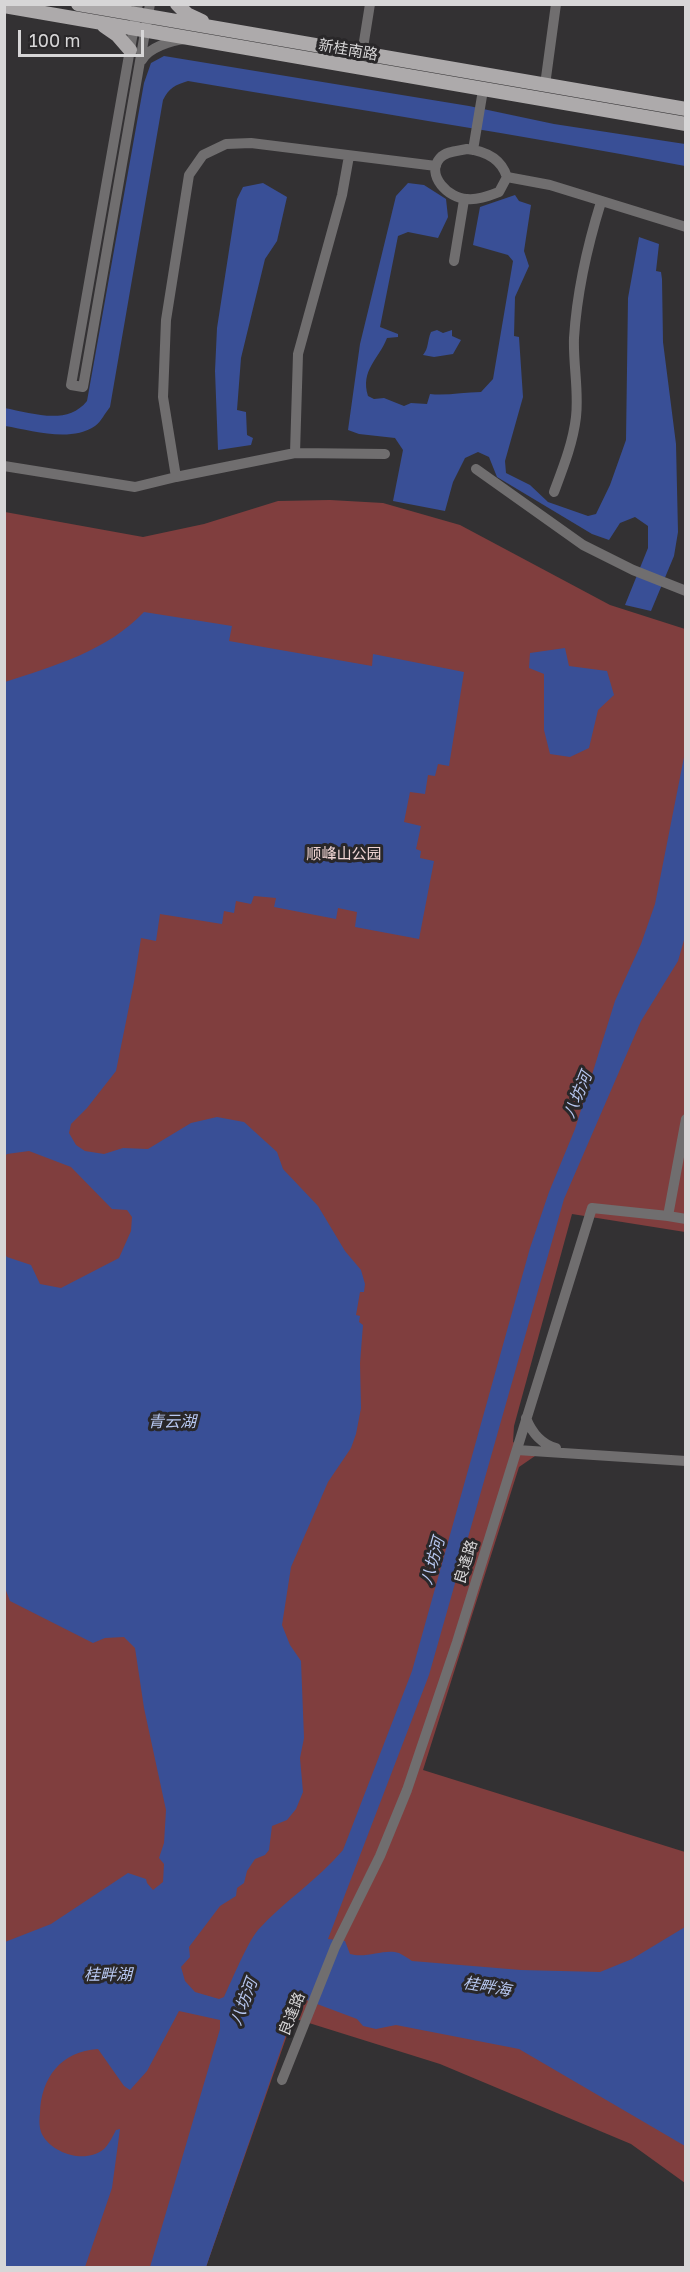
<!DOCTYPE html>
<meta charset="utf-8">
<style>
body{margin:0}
#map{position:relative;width:690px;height:2272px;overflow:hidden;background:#333133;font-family:"Golos Text",sans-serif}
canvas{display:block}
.frame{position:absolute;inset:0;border:6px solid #d7d6d7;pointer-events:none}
.scale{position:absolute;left:18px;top:30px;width:126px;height:27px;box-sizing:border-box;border:3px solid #d7d6d7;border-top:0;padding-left:8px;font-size:18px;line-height:21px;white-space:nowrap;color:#d7d6d7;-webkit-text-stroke:4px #292729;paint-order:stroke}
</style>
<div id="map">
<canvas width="690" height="2272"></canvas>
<div class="frame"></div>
<div class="scale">100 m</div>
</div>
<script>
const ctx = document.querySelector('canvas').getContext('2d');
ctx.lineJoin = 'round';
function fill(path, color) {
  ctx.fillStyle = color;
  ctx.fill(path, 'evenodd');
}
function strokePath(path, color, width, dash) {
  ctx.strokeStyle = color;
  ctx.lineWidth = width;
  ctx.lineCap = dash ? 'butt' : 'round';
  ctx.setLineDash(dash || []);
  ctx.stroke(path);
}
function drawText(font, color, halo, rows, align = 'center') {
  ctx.font = font + ' "Golos Text","Noto Sans SC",sans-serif';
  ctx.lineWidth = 6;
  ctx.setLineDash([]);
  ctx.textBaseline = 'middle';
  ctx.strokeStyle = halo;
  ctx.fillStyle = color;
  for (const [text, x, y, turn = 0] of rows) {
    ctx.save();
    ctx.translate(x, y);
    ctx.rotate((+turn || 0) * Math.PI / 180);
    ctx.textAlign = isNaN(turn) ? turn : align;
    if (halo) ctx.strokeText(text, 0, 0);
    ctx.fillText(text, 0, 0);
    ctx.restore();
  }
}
fill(new Path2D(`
 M330,500l53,3 77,22 150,80 75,24v603l-113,-18 -58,212 -1,16 22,14 -16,11 -96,303 262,82v331l-54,-39 -191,-80 -147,-46 -87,249h-201v-1755l138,25 61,-13 74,-23z`), '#803e3e');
fill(new Path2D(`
 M164,56l305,50 85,18 131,20v22c-165,-31 -331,-57 -497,-85 -13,4 -19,7 -25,19l-53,307c-5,6 -9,15 -15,19 -25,17 -64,4 -90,0l-1,-18c29,5 63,18 83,-7l57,-318 7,-20z
 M263,183l24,14 -10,44 -12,18 -24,99 -4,52 9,2 1,23 6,3 -2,7 -33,5 -3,-79 2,-43 20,-129 6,-12z
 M408,183l16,2 22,14 2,18 -10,21 -30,-6 -10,4 -18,91 18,7v3l-11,1c-8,21 -27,32 -19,58l6,3 10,-1 20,8 7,-3 16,1 3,-10c16,2 34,-2 51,-2l12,-13 20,-118 -5,-6 -35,-10 7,-38 35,-12 4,6 12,4 -7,46 5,15 -14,31 -1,39 5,1 4,60 -18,64 1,12 24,12 18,17 40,14 8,-2 14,-29 16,-45 2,-142 11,-61 20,7 -3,27 5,1 1,7 1,63 13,102 2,88 -4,24 -23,55 -26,-6 23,-57v-22l-13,-9 -15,6 -11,17 -17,-6 -95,-57 -8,-20 -11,-5 -13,6 -12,24 -8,29 -52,-10 10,-51 -8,-12 -36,-4 -11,-4 12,-86 36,-148z
 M437,330l6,3 9,-3v6l9,4 -8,14 -19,3 -11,-2c6,-7 4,-14 8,-23z
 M144,612l88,14 -3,15 143,25 1,-12 91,18 -15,94 -11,-2 -3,12 -7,-1 -3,19 -15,-2 -6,30 17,4 -5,23 5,2 -1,7 14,3 -15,78 -64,-12 2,-15 -19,-4 -2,11 -62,-12 2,-9 -22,-2 -3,8 -15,-3 -2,12 -10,-2 -2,13 -62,-10 -4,27 -15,-3 -7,44 -18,89 -29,37 -16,16 -2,9 7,12 9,6 19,3 19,-6 25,1 43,-26 26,-6 27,5 33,30 6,17 35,37 27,45 16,19 4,14 -1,8h-4l-4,23 4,1 -1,6 4,3 -3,38 1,45 -5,26 -5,14 -23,34 -37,85 -9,58 8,20 11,16 3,77 -4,20 3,34 -7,17 -9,11 -15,6 -3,24 -4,5 -10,4 -8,12 -3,12 -7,5 -1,8 -16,10 -31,41 1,10 -9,10 4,14 10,11 24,7 5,-2c8,-17 23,-54 34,-67 26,-29 60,-50 85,-80l69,-179 118,-423 19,-56 26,-63 40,-128 26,-57 14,-40 30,-152 1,181 -8,28 -37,60 -77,178 -135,476 -101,264 17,2 5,13c17,5 34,-6 49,-1 4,2 9,5 13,8l109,9 79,2 32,-13 53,-32v219l-166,-97 -123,-24 -20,4 -13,-3 -6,-7 -56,-21 -9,19 -86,250h-56l70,-238v-9l-41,-9 -32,60 -17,19 -6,-4 -26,-37c-37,2 -57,29 -58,64 -1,7 -1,17 3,23 11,18 43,28 61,13 5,-5 9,-13 12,-19l4,-1 -8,59 -27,79h-80v-325l46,-18 77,-51 18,6 1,4 6,7 10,-8 1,-18 -5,-6 5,-15 2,-33 -22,-102 -9,-60 -11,-11 -19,1 -12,5 -83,-42 -5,-13v-334l2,3 24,8 9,19 21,4 58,-30 12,-27 1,-14 -5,-7 -15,-1 -41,-42 -42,-16 -22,3 -2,2v-474c49,-16 102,-31 139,-70z
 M565,648l4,18 38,5 7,24 -16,15 -9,38 -19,9 -20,-3 -6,-24v-56l-15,-6 1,-15z`), '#394f96');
strokePath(new Path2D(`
 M138,4l-67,381 12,2 67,-383
 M362,54l8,-50
 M142,60c6,-12 30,-20 43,-21
 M545,85l11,-81
 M467,149c18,2 34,9 40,28l-8,15c-11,4 -21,8 -32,7 -18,0 -42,-24 -27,-41 6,-7 18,-7 27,-9z
 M473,150l10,-60
 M507,177l43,8 136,42
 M454,261l10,-61
 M295,453l3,-99 44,-159 7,-39
 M4,466l131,21 41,-10 119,-24 90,1
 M476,469l107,76 50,25 53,21
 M176,477l-13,-80 3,-77 23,-145 14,-20 23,-11 25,-1 185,23
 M554,492c9,-24 19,-49 22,-75 3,-26 -3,-53 -2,-79 3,-47 13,-91 27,-136
 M668,1216l18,3
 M526,1418c6,15 15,26 30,30
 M517,1450l169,11
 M282,2080l53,-133 45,-91 27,-66 50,-148 135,-434 76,8 18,-97`), '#706e6f', 10);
strokePath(new Path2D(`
 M78,4l608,105
 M177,4l10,10 15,7
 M4,6l682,118
 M104,26l13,9 13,15`), '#adaaab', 14);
drawText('15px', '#d7d6d7', '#292729', [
 ["新桂南路",348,50,10],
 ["良逢路",466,1562,-73],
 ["良逢路",292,2014,-68]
]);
drawText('15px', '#efd4d3', '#292729', [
 ["顺峰山公园",344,854]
]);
drawText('italic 16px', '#b8c8f1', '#292729', [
 ["八坊河",578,1095,-67],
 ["青云湖",172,1422],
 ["八坊河",433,1561,-74],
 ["桂畔湖",108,1975],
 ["桂畔海",487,1987,10],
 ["八坊河",244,2002,-69]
]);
</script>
